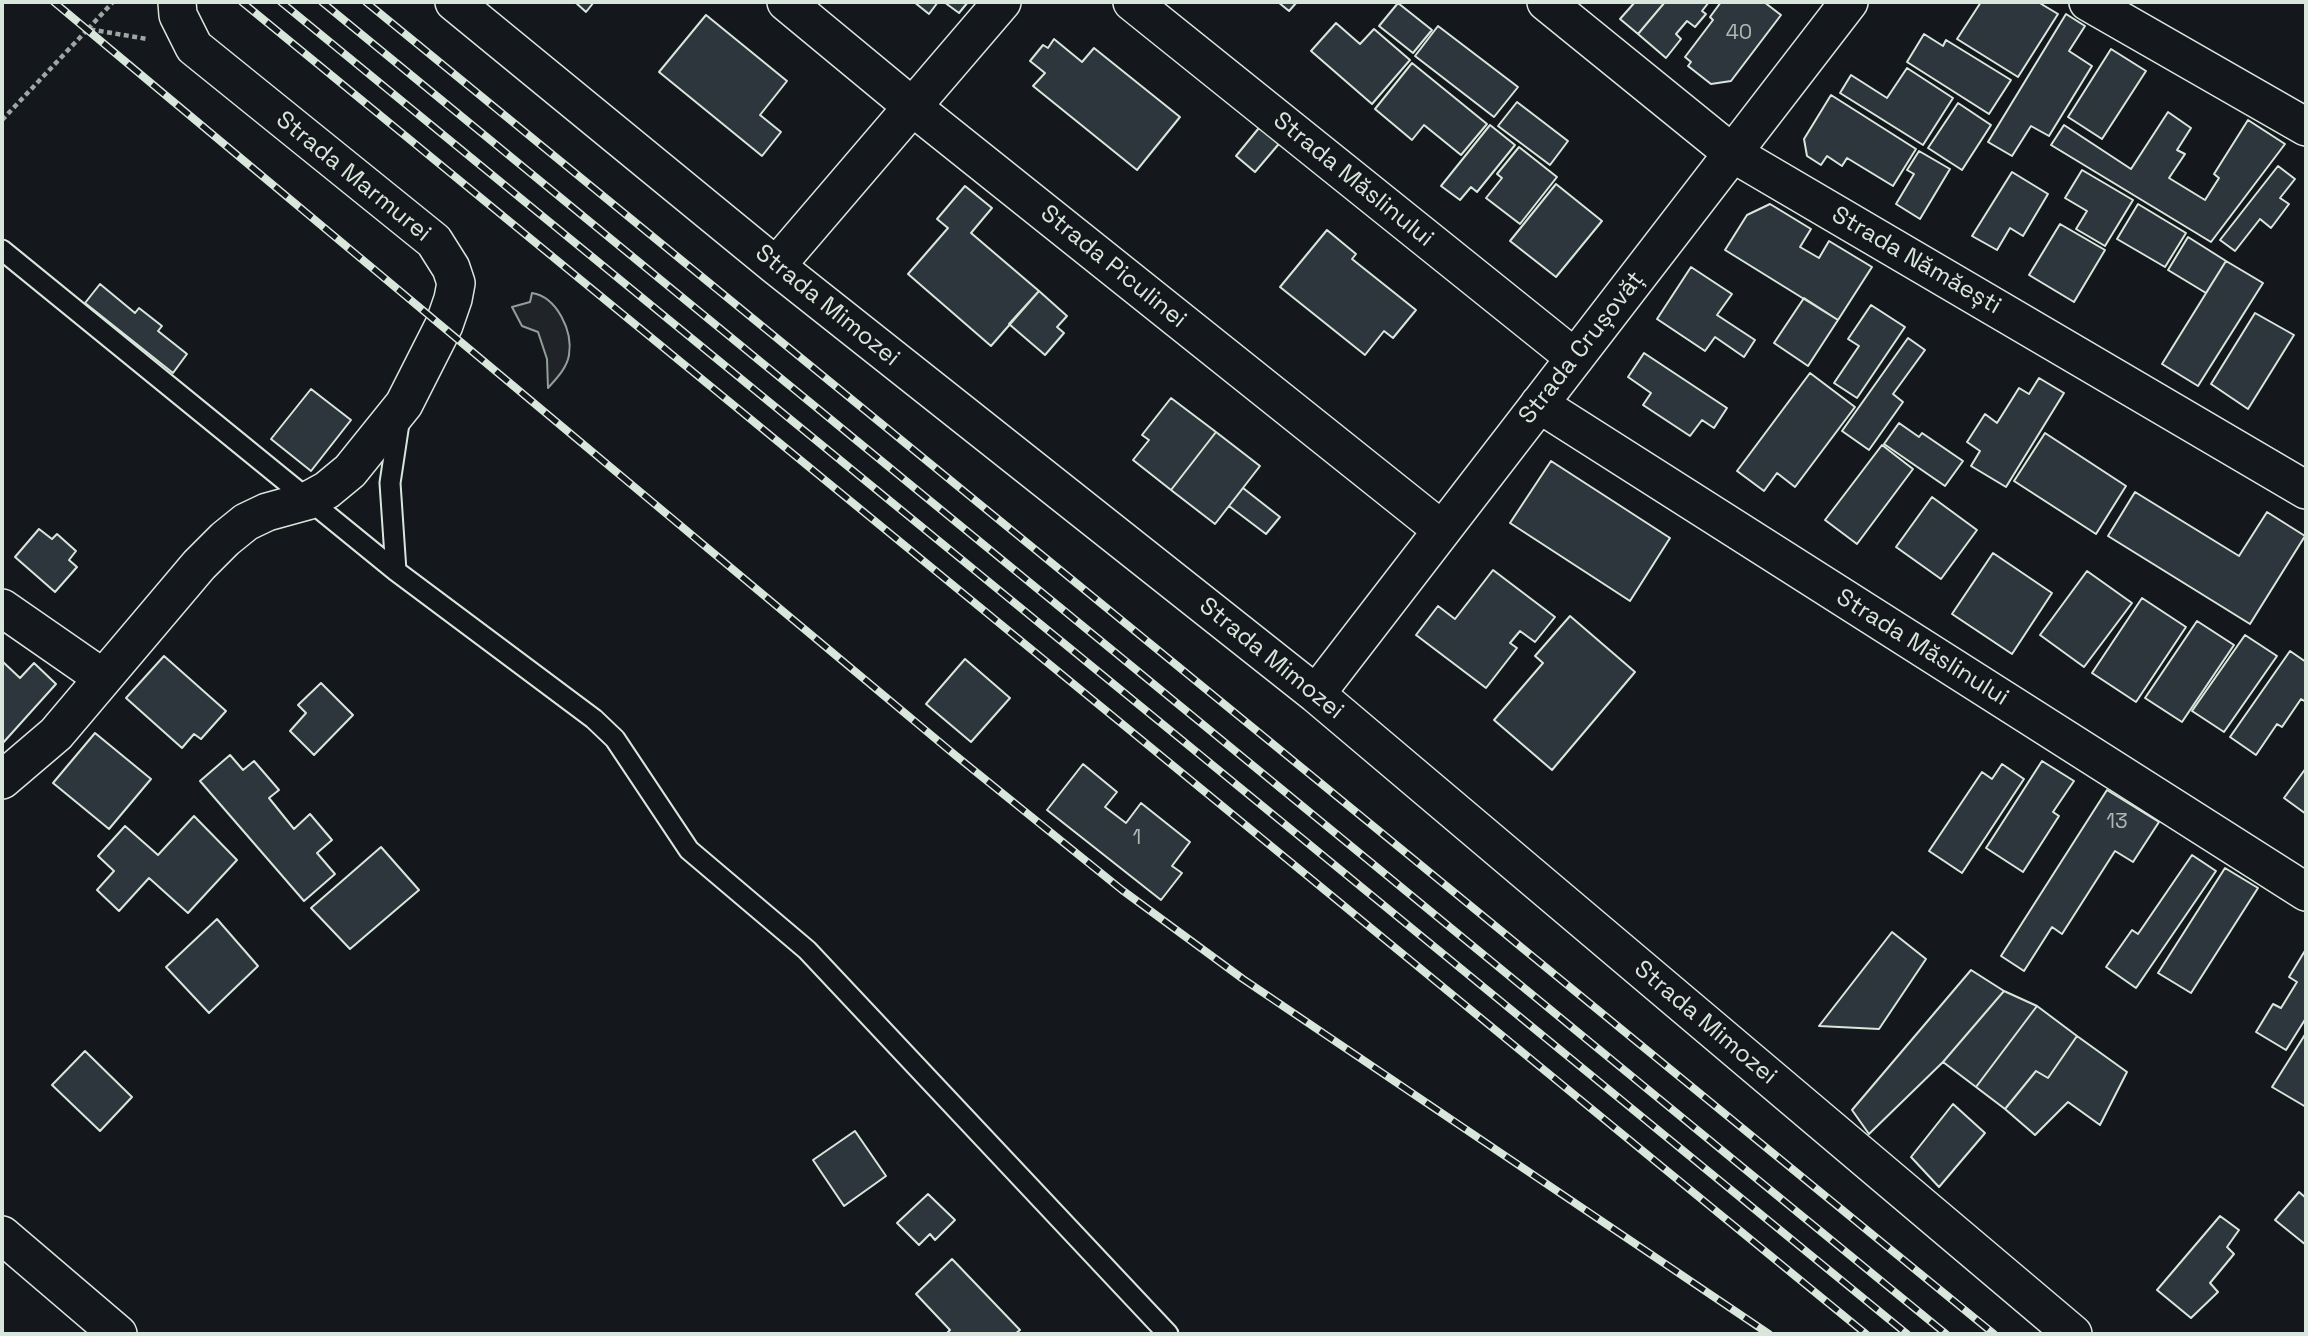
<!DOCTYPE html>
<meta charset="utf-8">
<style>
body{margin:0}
#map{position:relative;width:2308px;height:1336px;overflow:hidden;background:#14181c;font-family:"Space Grotesk",sans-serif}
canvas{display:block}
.frame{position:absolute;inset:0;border:4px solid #d8e6dc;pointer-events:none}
</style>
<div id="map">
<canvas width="2308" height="1336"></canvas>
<div class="frame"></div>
</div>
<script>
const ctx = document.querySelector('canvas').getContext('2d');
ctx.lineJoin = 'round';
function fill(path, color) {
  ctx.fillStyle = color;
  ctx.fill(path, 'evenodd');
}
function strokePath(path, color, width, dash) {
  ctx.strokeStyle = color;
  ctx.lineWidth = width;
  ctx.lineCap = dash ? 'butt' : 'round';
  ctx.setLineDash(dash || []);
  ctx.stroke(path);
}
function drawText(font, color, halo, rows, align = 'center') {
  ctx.font = font + ' "Space Grotesk",sans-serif';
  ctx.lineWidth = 5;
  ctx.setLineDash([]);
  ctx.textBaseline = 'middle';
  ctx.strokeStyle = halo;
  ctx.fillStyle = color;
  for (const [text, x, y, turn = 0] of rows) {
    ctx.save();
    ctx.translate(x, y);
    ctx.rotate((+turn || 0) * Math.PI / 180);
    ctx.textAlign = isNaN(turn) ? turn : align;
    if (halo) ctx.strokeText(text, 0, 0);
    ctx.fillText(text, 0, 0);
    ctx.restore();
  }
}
const green = new Path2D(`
 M532,293c25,4 41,38 37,62 -2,13 -13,24 -21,33l-1,-29 -9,-27 -16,-6 -10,-19 18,-5z`);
fill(green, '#202428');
strokePath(green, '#939e99', 2);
const building = new Path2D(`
 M575,2h19l-8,10z
 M914,2h24l-9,12z
 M944,2h24l-9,11z
 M1278,2h19l-8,9z
 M1635,2h30l-27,32 -18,-15z
 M1665,2h44l-7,9 4,3 -11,13 -8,-6 -11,13 5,5 -15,19 -28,-24z
 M1721,2h43l17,13 -50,66 -20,3 -23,-18 3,-4 -6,-5 28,-37 -3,-3z
 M1981,2h57l20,12 -40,63 -61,-38z
 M1398,3l34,27 -19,23 -34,-27z
 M2066,14l19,12 -16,25 23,15 -43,70 -18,-10 -19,30 -24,-14z
 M706,15l81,66 -27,34 21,17 -19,24 -103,-84z
 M1336,23l24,21 14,-15 36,31 -38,44 -61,-53z
 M1438,26l80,61 -24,30 -79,-61z
 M1924,34l19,12 3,-6 65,40 -22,34 -82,-52z
 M1054,39l28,23 12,-14 86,69 -43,53 -104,-84 12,-13 -15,-12 13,-16 5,3z
 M2111,49l35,22 -44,68 -34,-22z
 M1412,63l75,61 -26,31 -37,-30 -12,15 -37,-31z
 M1907,68l46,30 -30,47 -83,-52 11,-18 36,23z
 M1831,95l85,54 -23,37 -46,-28 -5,8 -15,-10 -6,9 -14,-9 -3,-17z
 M1517,102l51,39 -18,24 -52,-39z
 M1958,103l33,22 -29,45 -34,-22z
 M2168,112l23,16 -14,22 8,4 -16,24 36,22 14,-22 -5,-4 34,-54 37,24 -74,98 -160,-97 13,-20 67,44z
 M1263,123l20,16 -28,33 -19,-16z
 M1490,125l25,20 -38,47 -6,-5 -11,13 -19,-14z
 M1519,147l38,30 -37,47 -34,-26 16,-20 -5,-4z
 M1919,151l31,18 -30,50 -24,-15 18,-30 -7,-4z
 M2278,166l17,13 -15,19 9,6 -18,24 -11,-9 -25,32 -15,-11z
 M2082,170l51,30 -28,46 -29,-17 11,-18 -22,-13z
 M2012,172l36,22 -25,42 -13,-8 -13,22 -25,-14z
 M1556,184l46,37 -46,56 -46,-36z
 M965,186l27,22 -21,25 68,58 -48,55 -83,-72 40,-46 -11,-9z
 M1770,204l41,25 -11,18 19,11 10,-17 43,26 -34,53 -113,-70 22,-35z
 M2138,204l48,29 -21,34 -48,-28z
 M2060,224l45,26 -31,52 -45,-27z
 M1327,230l29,24 -4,5 64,51 -23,28 -9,-7 -19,24 -85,-68z
 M2188,237l38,24 -20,32 -38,-23z
 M2226,261l37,22 -65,103 -36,-22z
 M1691,267l41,27 -15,21 38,25 -11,17 -29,-20 -10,14 -48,-32z
 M100,284l35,29 4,-5 23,18 -4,5 29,23 -14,19 -88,-70z
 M1039,291l28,25 -10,11 7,6 -19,22 -36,-31z
 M1804,298l34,22 -30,46 -34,-23z
 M1871,305l34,22 -48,71 -23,-15 25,-37 -11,-7z
 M2255,313l39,22 -46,74 -37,-25z
 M1908,338l17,12 -32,44 10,8 -34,48 -27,-19z
 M1644,353l83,55 -13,20 -12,-8 -12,16 -47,-31 8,-12 -23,-16z
 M1810,373l45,34 -60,80 -18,-14 -13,18 -27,-20z
 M2039,378l25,15 -58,94 -35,-21 9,-15 -13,-9 18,-28 12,9 22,-35 10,6z
 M311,389l40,31 -40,51 -40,-32z
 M1171,398l45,34 -45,58 -38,-30 16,-20 -7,-5z
 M1899,423l20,14 3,-4 41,28 -18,25 -61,-42z
 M1216,432l44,34 -45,58 -44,-34z
 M2045,433l81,53 -30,48 -82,-53z
 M1882,445l31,24 -56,75 -32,-24z
 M1551,461l119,77 -40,63 -120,-78z
 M1243,488l37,29 -14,17 -37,-28z
 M2135,492l104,64 28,-44 38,24 -55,88 -142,-88z
 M1932,497l45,33 -36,49 -45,-32z
 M39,529l13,10 5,-5 19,17 -7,9 8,7 -22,25 -40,-35z
 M1993,553l59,40 -40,61 -60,-40z
 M1493,570l62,47 -20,25 -15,-11 -10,12 7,5 -31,40 -70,-53 22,-29 17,13z
 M2087,571l45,32 -48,64 -44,-32z
 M2142,598l44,29 -50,75 -44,-29z
 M1570,616l65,56 -83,98 -58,-50 49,-57 -8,-7z
 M2197,621l37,24 -52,77 -37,-24z
 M2245,635l32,21 -53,76 -32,-21z
 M2290,651l16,11v40l-5,-3 -19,28 -5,-3 -21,31 -26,-18z
 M164,656l62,55 -25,28 -7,-5 -12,14 -56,-50z
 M965,659l45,39 -39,44 -45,-38z
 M2,661l18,17 14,-15 22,21 -54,60z
 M321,683l32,32 -39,40 -24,-24 16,-18 -8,-8z
 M95,733l56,46 -42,50 -56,-46z
 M230,755l13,15 11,-9 25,29 -10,8 25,31 16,-15 22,26 -15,13 18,21 -31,27 -104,-120z
 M2042,761l32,20 -21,31 6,4 -36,56 -37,-24z
 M1083,764l34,28 -12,15 21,16 15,-20 49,39 -18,24 10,7 -21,27 -114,-90z
 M2002,764l22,15 -62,94 -33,-22 53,-79 10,7z
 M2306,768v46l-22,-16z
 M2107,790l52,32 -26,40 -18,-11 -53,83 -10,-7 -28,44 -23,-15z
 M194,816l43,44 -49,53 -39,-35 -30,33 -22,-21 17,-19 -16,-15 27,-30 33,29z
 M381,847l38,43 -69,59 -39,-41z
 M2192,855l24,16 -80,117 -30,-21 26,-37 6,4z
 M2225,868l33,20 -67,105 -33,-20z
 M217,919l41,47 -49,47 -43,-46z
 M1892,932l34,27 -47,70 -60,-3z
 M2306,949v69l-20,32 -30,-18 17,-28 8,4 16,-26 -8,-5z
 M1971,970l33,21 -61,71 -74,72 -17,-24z
 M2004,991l33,15 -61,81 -33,-25z
 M2037,1006l40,30 -29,42 -12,-7 -31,38 -29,-22z
 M2306,1033v74l-34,-20z
 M2077,1036l50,36 -27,53 -32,-23 -33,33 -30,-26 31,-38 12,7z
 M85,1051l47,46 -32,34 -48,-46z
 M1953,1104l32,29 -46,54 -28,-30z
 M855,1131l31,45 -42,30 -31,-46z
 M2299,1192l7,6v47l-31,-25z
 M928,1194l27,26 -20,20 -5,-6 -11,11 -22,-22z
 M2220,1216l19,14 -12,17 7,7 -24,29 8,9 -27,26 -34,-28z
 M952,1259l68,71 -5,4h-69l4,-4 -34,-36z`);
fill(building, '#2c363c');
strokePath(building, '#d8e6dc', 2);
const lane = new Path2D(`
 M2,250l394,321 198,148 21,20 74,111 118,100 361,384
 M396,571l-6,-88 9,-60`);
const street = new Path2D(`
 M454,2l322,264 540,428 757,640
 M786,2l128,106 528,422
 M1132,2l443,356
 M1546,2l186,151 574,337
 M2088,2l218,125
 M776,266l226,-264
 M1539,404l767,488
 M2,608l101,70
 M1316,694l533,-692
 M2,780l54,-46 143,-169 26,-26 21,-17 21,-10 40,-11 20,-11 23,-19 54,-67 40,-79 9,-26 3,-16 -5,-15 -17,-27 -240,-194 -16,-32 -1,-13
 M2,1235l116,99`);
strokePath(lane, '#d8e6dc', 23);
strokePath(street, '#d8e6dc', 40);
strokePath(new Path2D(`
 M88,29l25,-27
 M2,120l86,-91 59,10`), '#9da8a2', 4.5, [5, 3.5]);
strokePath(lane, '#14181c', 19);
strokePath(street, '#14181c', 37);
const rail = new Path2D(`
 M54,2l901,753 167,135 121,89 526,355
 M242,2l1624,1332
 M281,2l1626,1332
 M322,2l1624,1332
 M366,2l1628,1332`);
strokePath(rail, '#d8e6dc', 8);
strokePath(rail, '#14181c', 5, [16]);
drawText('21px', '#adbab4', null, [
 ["40",1739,33],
 ["13",2117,822],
 ["1",1137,838]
]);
drawText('24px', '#d8e6dc', '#14181c', [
 ["Strada Marmurei",353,177,39],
 ["Strada Măslinului",1353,180,39],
 ["Strada Nămăești",1916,261,30],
 ["Strada Piculinei",1113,267,39],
 ["Strada Mimozei",827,306,39],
 ["Strada Crușovăț",1582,348,-52],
 ["Strada Măslinului",1922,648,32],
 ["Strada Mimozei",1271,659,39],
 ["Strada Mimozei",1705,1023,40]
]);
</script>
